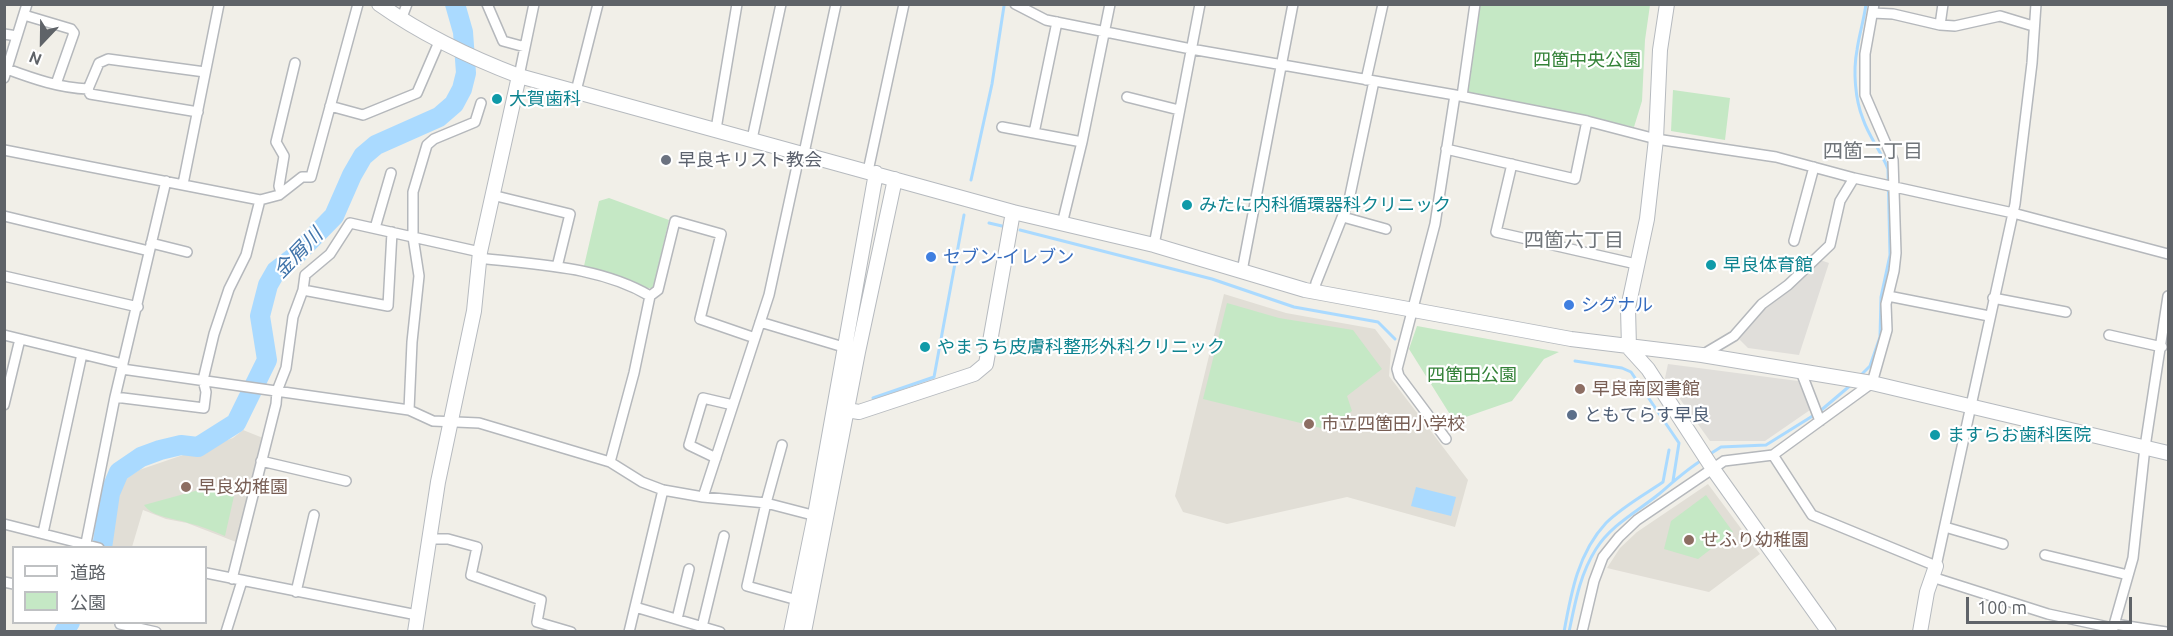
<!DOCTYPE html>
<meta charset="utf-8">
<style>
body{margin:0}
#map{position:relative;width:2173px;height:636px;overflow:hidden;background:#f1efe8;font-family:Ubuntu,"Noto Sans JP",sans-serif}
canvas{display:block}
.frame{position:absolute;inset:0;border:6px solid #5f6368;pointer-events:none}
.legend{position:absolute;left:12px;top:546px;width:195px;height:78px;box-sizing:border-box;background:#fff;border:2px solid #bfc1c3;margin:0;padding:8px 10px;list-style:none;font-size:18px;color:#5f6368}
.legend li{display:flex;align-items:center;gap:12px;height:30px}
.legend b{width:30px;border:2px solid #bfc1c3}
.north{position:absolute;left:12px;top:12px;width:60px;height:60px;-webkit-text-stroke:4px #fff;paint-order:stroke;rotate:202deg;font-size:16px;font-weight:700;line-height:24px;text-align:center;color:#5f6368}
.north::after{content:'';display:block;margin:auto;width:21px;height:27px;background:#5f6368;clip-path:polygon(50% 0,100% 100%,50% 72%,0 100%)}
.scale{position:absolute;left:1966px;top:597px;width:166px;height:27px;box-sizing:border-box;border:3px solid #5f6368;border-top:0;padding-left:8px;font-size:18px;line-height:21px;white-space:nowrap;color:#5f6368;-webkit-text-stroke:4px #fff;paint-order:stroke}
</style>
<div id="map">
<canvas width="2173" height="636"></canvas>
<div class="frame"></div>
<ul class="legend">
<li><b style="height:8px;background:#fff"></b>道路</li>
<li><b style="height:16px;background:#c5e8c5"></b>公園</li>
</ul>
<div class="north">N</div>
<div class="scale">100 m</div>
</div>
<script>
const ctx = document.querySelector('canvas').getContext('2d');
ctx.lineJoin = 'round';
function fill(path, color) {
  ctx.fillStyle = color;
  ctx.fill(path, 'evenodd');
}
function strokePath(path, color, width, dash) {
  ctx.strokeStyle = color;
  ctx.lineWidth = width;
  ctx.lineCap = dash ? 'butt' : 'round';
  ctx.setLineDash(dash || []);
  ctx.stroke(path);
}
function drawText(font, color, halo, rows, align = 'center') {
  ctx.font = font + ' Ubuntu,"Noto Sans JP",sans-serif';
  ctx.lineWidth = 4.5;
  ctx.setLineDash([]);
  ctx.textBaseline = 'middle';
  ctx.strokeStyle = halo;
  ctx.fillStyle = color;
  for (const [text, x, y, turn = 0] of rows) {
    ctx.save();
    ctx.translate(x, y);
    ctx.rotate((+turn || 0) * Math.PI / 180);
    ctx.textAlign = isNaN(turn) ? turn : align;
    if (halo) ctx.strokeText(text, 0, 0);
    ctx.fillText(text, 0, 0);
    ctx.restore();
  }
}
fill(new Path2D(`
 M1820,260l9,3 -30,92 -51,-7 -9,-9 26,-30z
 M1668,364l130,17 12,29 -45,31h-55l-45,-63z`), '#e0deda');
fill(new Path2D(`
 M1224,294l62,19 89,16 16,21 -2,26 79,104 -13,47 -108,-30 -120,27 -44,-12 -8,-16z
 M243,430l20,8 -27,104 -49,-19 -21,-4 -23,-9 -11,37h-23l8,-52 9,-16 13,-9 94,-32z
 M1708,484l52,70 -51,38 -102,-24 13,-20 17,-16z`), '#e1ded6');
fill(new Path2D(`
 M1479,5h171l-5,35 -3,61 -8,26 -167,-35z
 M1673,90l57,8 -5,42 -54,-9z
 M609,198l60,22 -16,68h-7l-62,-22 15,-65z
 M1227,303l52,15 74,12 29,39 -35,27 5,15 -18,12 -1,8 -130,-32z
 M1417,326l142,26 -15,7 -32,42 -52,18 -9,-3 -42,-67z
 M206,488l28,8 -9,40c-12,-5 -24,-10 -37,-13 -13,-5 -35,-5 -44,-18z
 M1706,495l27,37 -35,27 -34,-10 7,-28z`), '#c5e8c5');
fill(new Path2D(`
 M1416,487l40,10 -5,19 -40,-10z`), '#aadaff');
strokePath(new Path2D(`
 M971,180l21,-96 12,-78
 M989,223l13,3
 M1020,230l192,49 82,28 84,15 17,17
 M1575,361l47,7 9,4 48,71 -6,38
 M1859,377l11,-11 10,-29 1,-40 9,-42 -2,-86c-7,-18 -19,-32 -25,-50 -8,-20 -10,-48 -6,-69 2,-15 7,-30 9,-46
 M873,398l61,-21 30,-162
 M1710,454l11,-7 45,-2 53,-33 33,-28
 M1564,632c7,-39 14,-79 42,-109 16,-16 38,-28 57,-41l6,-32
 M1569,632c6,-29 11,-58 27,-83 15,-24 42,-38 63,-55 14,-12 27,-24 43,-34`), '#aadaff', 3);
strokePath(new Path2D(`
 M102,548l8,-55 9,-21 22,-15 19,-7 21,-5 17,2 38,-24 31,-63 -7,-44 8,-31 8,-14 17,-13 41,-42 18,-41 11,-19 13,-11 63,-28 15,-13 8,-15 4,-16 -3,-41 -8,-28
 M64,632l6,-10`), '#aadaff', 20);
const street = new Path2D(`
 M487,4l16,37 22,6
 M1015,4l31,16 145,29 264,46 132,26 69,18 120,18 78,21 159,35 155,41
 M1943,4l-3,21 15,1 45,-10 33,10
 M1873,13l20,1 47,11
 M24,15l47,14 3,4 -18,51
 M401,20l6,-16
 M4,34l13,2
 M7,69c27,10 53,19 81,20
 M519,76l15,-72
 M4,78l23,-74
 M1366,80l17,-76
 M576,91l22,-87
 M1462,96l13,-92
 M1127,97l52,13
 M330,106l33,9 54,-22 22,-51
 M198,112l-108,-18 -2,-5 11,-26 9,-4 97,13
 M1002,127l80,15
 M716,129l21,-125
 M1034,133l23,-111
 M752,139l29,-135
 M1446,149l129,30 12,-58
 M4,150l256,50 19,-5 23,-18h9l47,-173
 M804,153l32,-149
 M1512,164l-16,68 140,32
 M868,171l36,-167
 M183,184l36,-180
 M281,193l-2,-7 5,-30 -8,-14 19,-79
 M492,195l78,19 -13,53
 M4,216l145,35
 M1343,217l43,12
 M1062,224l20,-82 28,-138
 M375,228l16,-55
 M1794,241l20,-74
 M151,243l36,9
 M1154,245l46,-241
 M479,258c58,7 120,8 171,38
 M1242,271l51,-267
 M4,276l134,31
 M303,290l85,16 4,-74
 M1314,291l2,-8 33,-83 25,-119
 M1888,296l101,20
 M1993,298l73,14
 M760,322l90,27
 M4,335l119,29
 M2109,335l53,12
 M1702,355l32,-19 28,-32 26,-19 42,-40 10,-44 14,-23
 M122,369l287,41 24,11 46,2 131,39 32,20 21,8 40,7 63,6 54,14
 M1804,371l-1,6 17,44
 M115,397l89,11 2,-16 -3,-12 11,-46 15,-45 17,-34 14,-55
 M4,405l16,-66
 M409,410l3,-68 7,-66 -6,-39v-45l14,-47 7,-6 41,-17 6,-19
 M1446,439l-47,-63 -2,-7 38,-145 20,-129
 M782,445l-16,58 -19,83 50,14
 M1773,455l99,-72 15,-53 -1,-26 8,-33 2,-18 -3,-93 -28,-65v-41l9,-50
 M716,458l-27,-13 14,-47 30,7
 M261,461l85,20
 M610,462l24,-89 16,-77 8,-6 17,-69 46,13 -21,85 55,19
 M663,490l-28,117 85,25
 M703,497l66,-202 31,-143
 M4,524l95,24
 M1945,527l58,17
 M43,533l39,-179
 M430,539h18l29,8 -6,28 70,25 -4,22 34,10
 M86,543l29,-146 51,-216
 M2045,555l83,20
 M206,573l211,42
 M1932,577l116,37 65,14
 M232,579l44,-175 1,-13 9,-23 7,-51 10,-27 2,-15 25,-21 20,-31 130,29
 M4,582l10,2
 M296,592l18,-77
 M677,619l12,-50
 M120,624l36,8
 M2114,624l52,8
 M702,627l22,-91
 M226,632l16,-51
 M629,632l6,-25
 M1582,632l12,-51 9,-24 16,-20 18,-17 87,-59 49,-6 39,60 124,51 79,-362 17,-141 4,-59
 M2112,632l21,-74 12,-111 23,-151`);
const secondary = new Path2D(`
 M379,4c44,31 90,53 140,72l494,136 141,33 151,45 266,49 131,16 170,28 296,70
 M1667,4l-7,46 -4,89 -9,80 -19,89 1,40 19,21 65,100 116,163
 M847,410l12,2 115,-38 12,-10 27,-152
 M415,632l23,-150 36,-171 6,-59 39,-176
 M791,632l24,-117 61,-342
 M804,632l54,-280 37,-173
 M1920,632l7,-40 9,-26`);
strokePath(street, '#b5b8bc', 12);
strokePath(secondary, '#b6babf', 16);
strokePath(street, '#fff', 9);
strokePath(secondary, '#fff', 14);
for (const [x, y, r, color] of [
 [497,99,6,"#0f9aa8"],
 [666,160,6,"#6b7280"],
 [1187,205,6,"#0f9aa8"],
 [931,257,6,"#3f7fe0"],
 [1711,265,6,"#0f9aa8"],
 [1569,305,6,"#3f7fe0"],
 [925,347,6,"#0f9aa8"],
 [1580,389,6,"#8d6e63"],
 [1572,415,6,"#5c6f8a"],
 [1309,424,6,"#8d6e63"],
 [1935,435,6,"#0f9aa8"],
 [186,487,6,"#8d6e63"],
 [1689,540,6,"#8d6e63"]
]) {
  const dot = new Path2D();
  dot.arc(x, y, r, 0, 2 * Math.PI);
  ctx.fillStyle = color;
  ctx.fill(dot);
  strokePath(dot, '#fff', 2);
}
drawText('18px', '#348238', '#fff', [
 ["四箇中央公園",1587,60],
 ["四箇田公園",1472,375]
]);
drawText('18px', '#0d838f', '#fff', [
 ["大賀歯科",509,99],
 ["みたに内科循環器科クリニック",1199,205],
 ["早良体育館",1723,265],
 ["やまうち皮膚科整形外科クリニック",937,347],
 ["ますらお歯科医院",1947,435]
], 'left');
drawText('18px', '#5b616d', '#fff', [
 ["早良キリスト教会",678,160]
], 'left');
drawText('18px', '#366cbe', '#fff', [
 ["セブン-イレブン",943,257],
 ["シグナル",1581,305]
], 'left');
drawText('18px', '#785e54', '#fff', [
 ["早良南図書館",1592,389],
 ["市立四箇田小学校",1321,424],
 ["早良幼稚園",198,487],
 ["せふり幼稚園",1701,540]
], 'left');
drawText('18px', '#4e5e75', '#fff', [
 ["ともてらす早良",1584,415]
], 'left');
drawText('20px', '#70757a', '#fff', [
 ["四箇二丁目",1873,151],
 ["四箇六丁目",1574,240]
]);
drawText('italic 20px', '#4174aa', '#fff', [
 ["金屑川",298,253,-46]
]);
</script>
